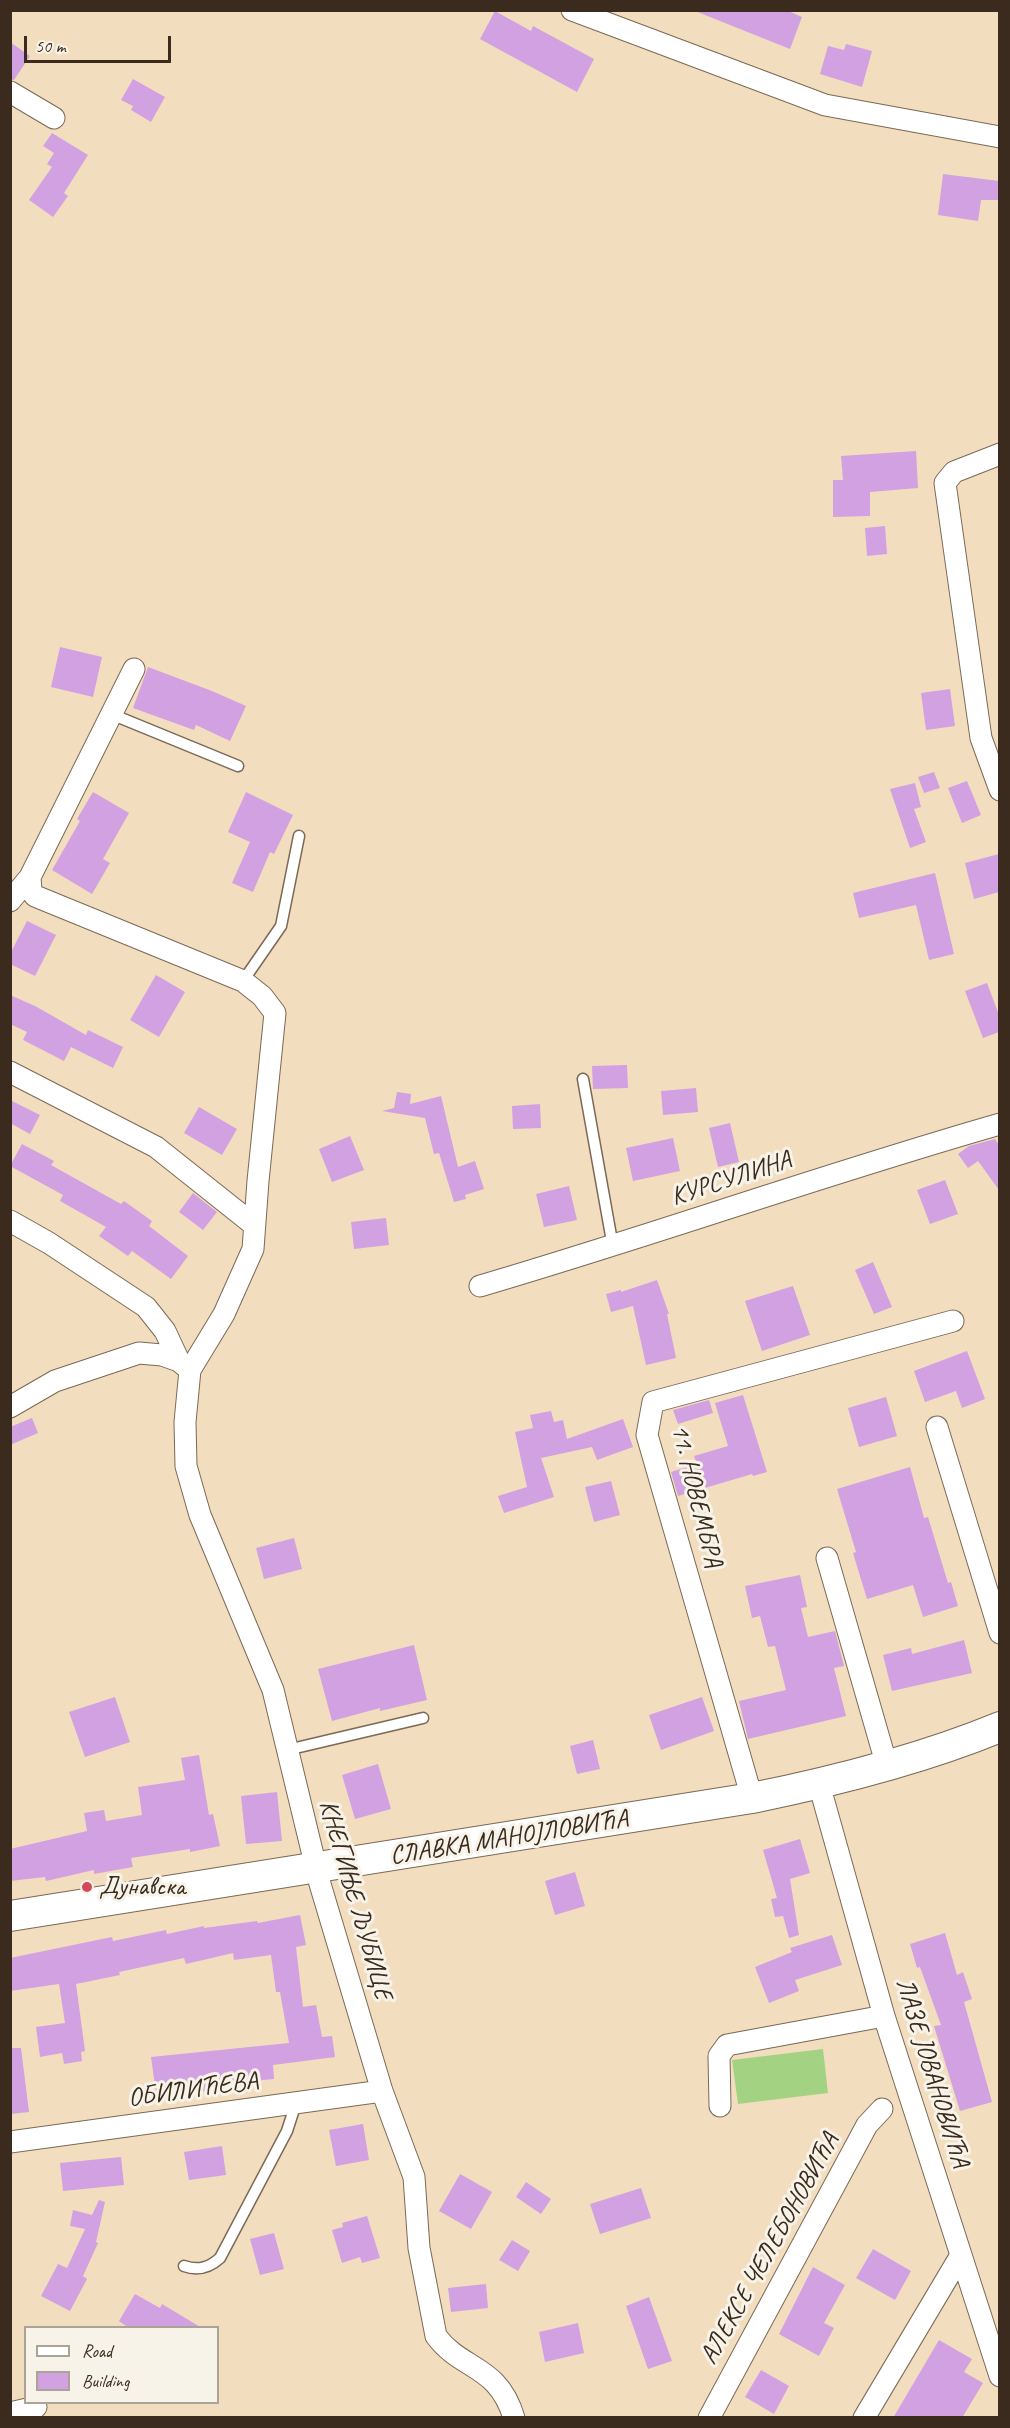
<!DOCTYPE html>
<meta charset="utf-8">
<style>
body{margin:0}
#map{position:relative;width:1010px;height:2428px;overflow:hidden;background:#f3ddbf;font-family:Caveat,sans-serif}
canvas{display:block}
.frame{position:absolute;inset:0;border:12px solid #3b2a1e;pointer-events:none}
.legend{position:absolute;left:24px;top:2326px;width:195px;height:78px;box-sizing:border-box;background:#f7f3e8;border:2px solid #aca397;margin:0;padding:8px 10px;list-style:none;font-size:18px;color:#3b2a1e}
.legend li{display:flex;align-items:center;gap:12px;height:30px}
.legend b{width:30px;border:2px solid #aca397}
.scale{position:absolute;left:24px;top:36px;width:147px;height:27px;box-sizing:border-box;border:3px solid #3b2a1e;border-top:0;padding-left:8px;font-size:18px;line-height:21px;white-space:nowrap;color:#3b2a1e;-webkit-text-stroke:4px #f7f3e8;paint-order:stroke}
</style>
<div id="map">
<canvas width="1010" height="2428"></canvas>
<div class="frame"></div>
<ul class="legend">
<li><b style="height:8px;background:#fff"></b>Road</li>
<li><b style="height:16px;background:#d2a1e2"></b>Building</li>
</ul>
<div class="scale">50 m</div>
</div>
<script>
const ctx = document.querySelector('canvas').getContext('2d');
ctx.lineJoin = 'round';
function fill(path, color) {
  ctx.fillStyle = color;
  ctx.fill(path, 'evenodd');
}
function strokePath(path, color, width, dash) {
  ctx.strokeStyle = color;
  ctx.lineWidth = width;
  ctx.lineCap = dash ? 'butt' : 'round';
  ctx.setLineDash(dash || []);
  ctx.stroke(path);
}
function drawText(font, color, halo, rows, align = 'center') {
  ctx.font = font + ' Caveat,sans-serif';
  ctx.lineWidth = 6;
  ctx.setLineDash([]);
  ctx.textBaseline = 'middle';
  ctx.strokeStyle = halo;
  ctx.fillStyle = color;
  for (const [text, x, y, turn = 0] of rows) {
    ctx.save();
    ctx.translate(x, y);
    ctx.rotate((+turn || 0) * Math.PI / 180);
    ctx.textAlign = isNaN(turn) ? turn : align;
    if (halo) ctx.strokeText(text, 0, 0);
    ctx.fillText(text, 0, 0);
    ctx.restore();
  }
}
fill(new Path2D(`
 M823,2049l5,44 -90,11 -6,-44z`), '#a3d382');
fill(new Path2D(`
 M786,10l16,7 -12,32 -95,-38z
 M495,11l36,20 2,-5 61,33 -17,33 -97,-53z
 M10,42l20,14 -16,24 -4,-1z
 M846,44l26,7 -10,36 -42,-13 8,-28 16,4z
 M133,79l32,18 -14,25 -20,-12 2,-4 -12,-6z
 M52,133l36,22 -24,38 4,3 -15,21 -24,-17 23,-33 -5,-3 7,-11 -11,-7z
 M943,174l56,7v19h-18l-3,21 -40,-6z
 M916,451l2,37 -48,4v24l-37,1v-37h10l-2,-24z
 M885,526l2,28 -20,2 -2,-28z
 M60,647l42,10 -9,40 -42,-10z
 M148,667l64,24 34,15 -16,35 -34,-16 -2,5 -61,-22z
 M950,689l5,37 -29,4 -5,-37z
 M934,772l6,16 -16,5 -6,-16z
 M967,781l14,34 -19,8 -14,-35z
 M915,783l6,24 -7,2 12,33 -16,6 -20,-59z
 M93,792l36,21 -26,46 7,4 -18,31 -40,-24 28,-49 -3,-2z
 M246,792l47,23 -19,39 -4,-2 -17,40 -21,-9 18,-41 -22,-10z
 M999,854v38l-25,7 -9,-36z
 M935,873l19,81 -25,6 -13,-55 -57,13 -6,-25z
 M27,921l29,14 -21,41 -25,-12v-10z
 M156,975l29,17 -26,45 -29,-17z
 M987,983l12,32v17l-16,6 -18,-47z
 M10,995l25,11 51,29 2,-5 35,17 -10,21 -42,-21 -7,14 -41,-21 4,-8 -17,-8z
 M627,1065l1,23 -35,1 -1,-23z
 M696,1088l2,24 -35,3 -2,-24z
 M397,1092l14,2 -1,10 31,-8 17,71 17,-6 9,28 -19,6 1,4 -12,3 -15,-49 -5,1 -9,-36 -43,-7 12,-3z
 M10,1100l30,15 -10,19 -20,-11z
 M540,1104l1,24 -28,1 -1,-23z
 M199,1107l38,22 -15,26 -38,-22z
 M730,1123l9,39 -21,5 -9,-39z
 M350,1136l14,34 -32,12 -13,-33z
 M673,1138l7,33 -47,10 -7,-33z
 M995,1139l4,6v45l-21,-29 -10,7 -10,-14 11,-8z
 M22,1144l32,17 -3,4 70,39 3,-3 28,20 -3,5 39,30 -17,23 -39,-28 -4,5 -29,-20 7,-9 -46,-26 3,-6 -53,-29z
 M945,1180l13,34 -28,10 -13,-34z
 M569,1186l8,34 -33,7 -8,-33z
 M193,1193l24,19 -14,18 -24,-18z
 M386,1218l3,27 -35,4 -3,-27z
 M873,1262l19,45 -18,7 -19,-44z
 M657,1280l12,34h-2l9,44 -30,7 -13,-59 -22,6 -5,-18 15,-4v2z
 M793,1286l17,49 -48,16 -17,-50z
 M967,1351l18,48 -23,9 -6,-17 -31,11 -11,-31z
 M743,1395l24,77 -14,4 -1,-2 -74,22 -7,-24 26,-8 -3,-8 34,-10 -13,-43z
 M886,1397l11,39 -38,11 -11,-39z
 M709,1400l4,13 -35,11 -5,-14z
 M551,1411l3,11 9,-2 4,19 56,-20 10,28 -36,13 -5,-13 -51,11 13,39 -50,16 -6,-17 29,-9 -12,-55 18,-4 -3,-13z
 M32,1418l6,15 -28,12v-18z
 M910,1467l14,51 4,-1 20,66 3,-1 7,24 -35,11 -10,-32 -46,14 -14,-46 3,-1 -19,-63z
 M611,1481l9,34 -26,7 -9,-35z
 M294,1538l8,31 -38,10 -8,-31z
 M800,1575l7,32 -6,1 7,29 27,-6 9,35 -10,2 12,48 -98,23 -9,-38 47,-11 -11,-44 -7,1 -8,-31 -8,2 -7,-32z
 M964,1640l8,33 -80,18 -9,-36 28,-7 1,6z
 M414,1645l13,55 -47,11v-3l-48,13 -14,-52z
 M115,1697l15,45 -45,15 -16,-45z
 M702,1697l12,34 -53,19 -12,-35z
 M593,1740l7,29 -23,5 -7,-28z
 M199,1755l10,60 4,-1 7,32 -30,6v-3l-59,9 2,9 -39,7v-4l-48,11 -1,-4 -35,4v-32l77,-18 -3,-18 20,-3 2,11 36,-6 -4,-28 47,-7 -4,-22z
 M378,1764l13,45 -36,10 -13,-44z
 M277,1792l5,49 -36,3 -5,-48z
 M800,1839l10,34 -20,6 9,56 -10,3 -6,-22 -8,1 -4,-18 6,-1 -14,-48z
 M575,1872l10,34 -30,9 -10,-34z
 M300,1915l6,30 -10,2 7,60 13,-2 6,32 10,-1 3,21 -62,8 1,14 -44,4 1,5 -33,4v-4l-42,5 -5,-36 138,-14 -9,-51h-4l-5,-37 -37,5 -1,-7 -47,11 -2,-6 -65,14 1,3 -44,9 9,67 -4,1 1,9 -18,3 -2,-11 -22,4 -4,-30 29,-4 -6,-39 -49,7v-33l102,-21 1,4 53,-11 1,4 37,-8v2l53,-7 1,2z
 M945,1933l12,42 6,-3 9,27 -8,3 28,100 -32,9 -26,-85 7,-1 -21,-58 -3,1 -7,-24z
 M832,1935l10,30 -47,15 4,11 -30,12 -14,-36 37,-15 -2,-4z
 M10,2048h11l8,64 -19,2z
 M363,2124l6,36 -33,6 -7,-36z
 M222,2146l4,29 -37,5 -5,-28z
 M121,2157l3,28 -61,6 -3,-28z
 M460,2174l32,18 -21,37 -32,-18z
 M526,2182l25,17 -10,15 -25,-17z
 M641,2188l10,30 -51,16 -10,-30z
 M99,2200l6,2 -9,40 2,1 -15,33 4,3 -17,32 -29,-15 17,-32 9,4 18,-39 -15,-3 3,-16 19,5z
 M367,2216l13,42 -18,5 -2,-6 -18,6 -10,-33 11,-3 -1,-4z
 M274,2233l10,36 -24,6 -10,-36z
 M512,2240l18,11 -12,20 -19,-11z
 M873,2249l38,22 -16,29 -39,-22z
 M813,2267l32,18 -21,38 10,5 -15,28 -40,-22z
 M486,2284l2,24 -37,4 -3,-24z
 M135,2294l25,14 2,-4 40,24h-73l-10,-7z
 M649,2297l23,64 -24,8 -22,-63z
 M578,2323l6,30 -39,9 -6,-30z
 M939,2340l33,19 -8,13 19,11 -21,35h-69z
 M761,2370l28,16 -15,28 -29,-17z`), '#d2a1e2');
const service = new Path2D(`
 M111,714l127,52
 M243,981l38,-55 18,-90
 M583,1079l30,168
 M287,1750l136,-32
 M184,2266c14,5 25,2 36,-8l67,-127 9,-28`);
const minor = new Path2D(`
 M572,10l253,95 175,32
 M10,92l44,26
 M1000,454l-46,18 -9,11 36,255 19,52
 M134,669l-104,208 1,14 4,5 208,85 19,15 13,17 -17,168 -5,68 -29,65 -34,56 -5,52 1,44 14,49 73,175 47,194 62,207 32,86 5,71 17,88c26,35 62,28 78,82
 M10,901l20,-24
 M10,1072l146,75 98,78
 M10,1221l39,22 97,64 19,24 14,30 11,9
 M480,1286c174,-51 345,-112 520,-162
 M10,1407l45,-26 84,-28 23,2 17,6
 M937,1427l63,206
 M827,1558l60,208
 M819,1784l65,232 116,360
 M752,1798l-105,-363 6,-33 300,-81
 M720,2106l-1,-50 8,-11 157,-29
 M10,2142l372,-51
 M10,2413l26,-6
 M709,2418l158,-293 15,-16
 M864,2418l97,-163`);
const secondary = new Path2D(`
 M10,1916l742,-118c84,-17 168,-38 248,-71`);
strokePath(service, '#7b6956', 13);
strokePath(minor, '#7b6956', 23);
strokePath(secondary, '#7b6956', 32);
strokePath(service, '#fff', 10);
strokePath(minor, '#fff', 21);
strokePath(secondary, '#fff', 30);
for (const [x, y, r, color] of [
 [87,1887,6,"#d1495b"]
]) {
  const dot = new Path2D();
  dot.arc(x, y, r, 0, 2 * Math.PI);
  ctx.fillStyle = color;
  ctx.fill(dot);
  strokePath(dot, '#f7f3e8', 2);
}
drawText('26px', '#3b2a1e', '#f7f3e8', [
 ["КУРСУЛИНА",731,1179,-18],
 ["11. НОВЕМБРА",696,1496,76],
 ["СЛАВКА МАНОЈЛОВИЋА",509,1838,-9],
 ["КНЕГИЊЕ ЉУБИЦЕ",355,1900,74],
 ["ЛАЗЕ ЈОВАНОВИЋА",932,2073,73],
 ["ОБИЛИЋЕВА",193,2090,-8],
 ["АЛЕКСЕ ЧЕЛЕБОНОВИЋА",770,2249,-61]
]);
drawText('26px', '#3b2a1e', '#f7f3e8', [
 ["Дунавска",99,1887]
], 'left');
</script>
